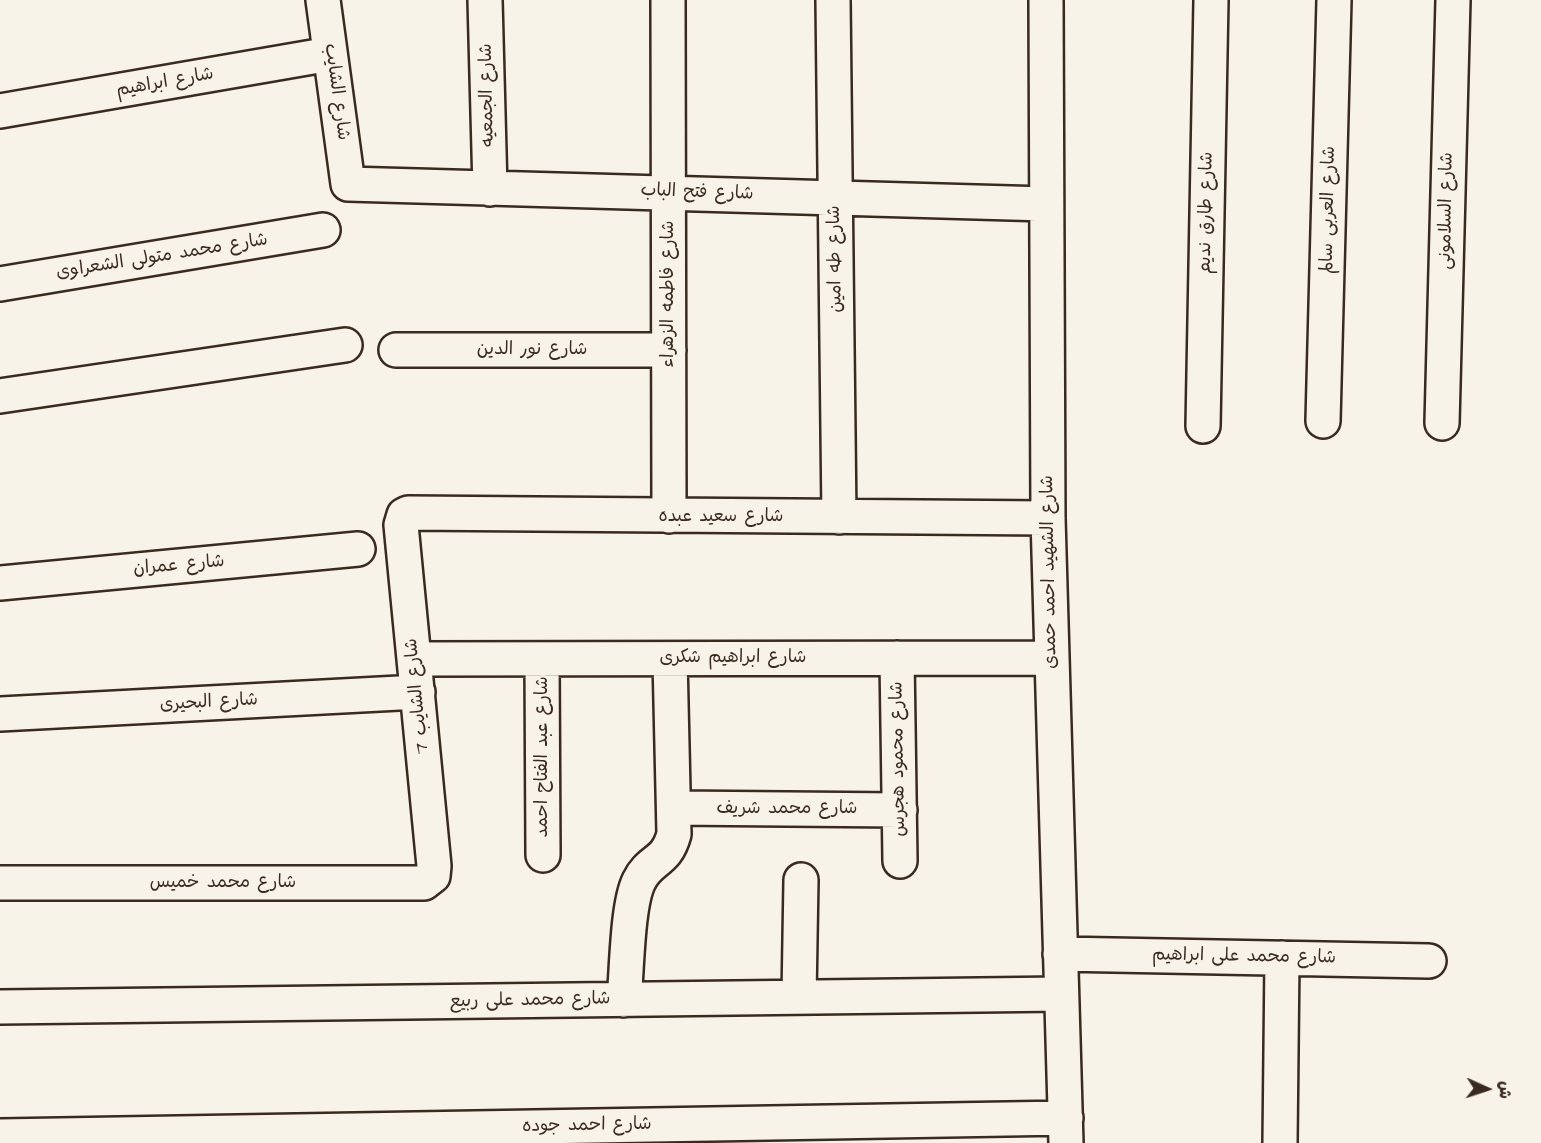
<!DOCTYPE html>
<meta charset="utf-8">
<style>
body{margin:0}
#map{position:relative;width:1541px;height:1143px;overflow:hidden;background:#f7f3e8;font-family:"Architects Daughter","Playpen Sans Arabic",sans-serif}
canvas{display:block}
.north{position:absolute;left:1457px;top:1059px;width:60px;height:60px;-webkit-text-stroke:4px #f7f3e8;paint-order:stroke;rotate:93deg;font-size:16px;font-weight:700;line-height:24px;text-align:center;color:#3b2a1e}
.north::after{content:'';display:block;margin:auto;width:21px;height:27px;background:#3b2a1e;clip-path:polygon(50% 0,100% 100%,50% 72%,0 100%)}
</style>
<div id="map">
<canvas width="1541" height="1143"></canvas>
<div class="north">ش</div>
</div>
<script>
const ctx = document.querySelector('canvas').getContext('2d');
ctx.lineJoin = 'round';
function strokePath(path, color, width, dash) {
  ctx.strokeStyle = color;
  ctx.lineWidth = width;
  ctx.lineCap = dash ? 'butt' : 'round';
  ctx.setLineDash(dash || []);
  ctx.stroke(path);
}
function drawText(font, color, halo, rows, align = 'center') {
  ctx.font = font + ' "Architects Daughter","Playpen Sans Arabic",sans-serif';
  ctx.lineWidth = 4.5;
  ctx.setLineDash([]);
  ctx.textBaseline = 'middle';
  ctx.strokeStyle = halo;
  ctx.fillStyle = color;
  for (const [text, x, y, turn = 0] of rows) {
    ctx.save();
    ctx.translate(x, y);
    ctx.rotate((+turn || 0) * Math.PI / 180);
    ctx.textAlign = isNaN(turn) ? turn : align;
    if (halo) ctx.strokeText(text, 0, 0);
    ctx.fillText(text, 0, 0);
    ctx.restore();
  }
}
const minor = new Path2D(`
 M323,0l25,184 698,20
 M485,0l5,189
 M668,0l1,516
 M833,0l6,517
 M1046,0l2,518 18,625
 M0,111l330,-57
 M0,284l323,-54
 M396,350h273
 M0,396l345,-51
 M1323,421l11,-421
 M1442,423l11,-423
 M1203,426l8,-426
 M0,583l358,-34
 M897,658l3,203
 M414,659l637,-1
 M542,659l1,196
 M0,714l418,-22
 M674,808l226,2
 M0,883h424l9,-7 1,-10 -33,-341 3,-10 4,-2 640,5
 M1060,954l369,7
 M799,997l2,-117
 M624,1000c3,-30 3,-95 15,-119 11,-23 27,-17 35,-47l-4,-175
 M0,1007l1061,-13
 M0,1136l1066,-18
 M1280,1143l2,-185`);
strokePath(minor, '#3b2a1e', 38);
strokePath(minor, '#f7f3e8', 33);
drawText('18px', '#3b2a1e', '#f7f3e8', [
 ["شارع ابراهيم",165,83,-10],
 ["شارع الشايب",336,92,82],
 ["شارع الجمعيه",488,95,-91],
 ["شارع فتح الباب",697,193,2],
 ["شارع العربى سالم",1329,210,-89],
 ["شارع السلامونى",1447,211,-89],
 ["شارع طارق نديم",1207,213,-89],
 ["شارع محمد متولى الشعراوى",162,257,-9],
 ["شارع طه امين",836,259,-91],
 ["شارع فاطمه الزهراء",669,294,-90],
 ["شارع نور الدين",532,350],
 ["شارع سعيد عبده",721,517],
 ["شارع عمران",179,566,-5],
 ["شارع الشهيد احمد حمدى",1050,572,-91],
 ["شارع ابراهيم شكرى",733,658],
 ["شارع الشايب 7",418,696,-96],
 ["شارع البحيرى",209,703,-3],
 ["شارع عبد الفتاح احمد",543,757,-90],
 ["شارع محمود هجرس",899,759,-91],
 ["شارع محمد شريف",787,809],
 ["شارع محمد خميس",223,883],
 ["شارع محمد على ابراهيم",1244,957,1],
 ["شارع محمد على ربيع",530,1001,-1],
 ["شارع احمد جوده",587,1126,-1]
]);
</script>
